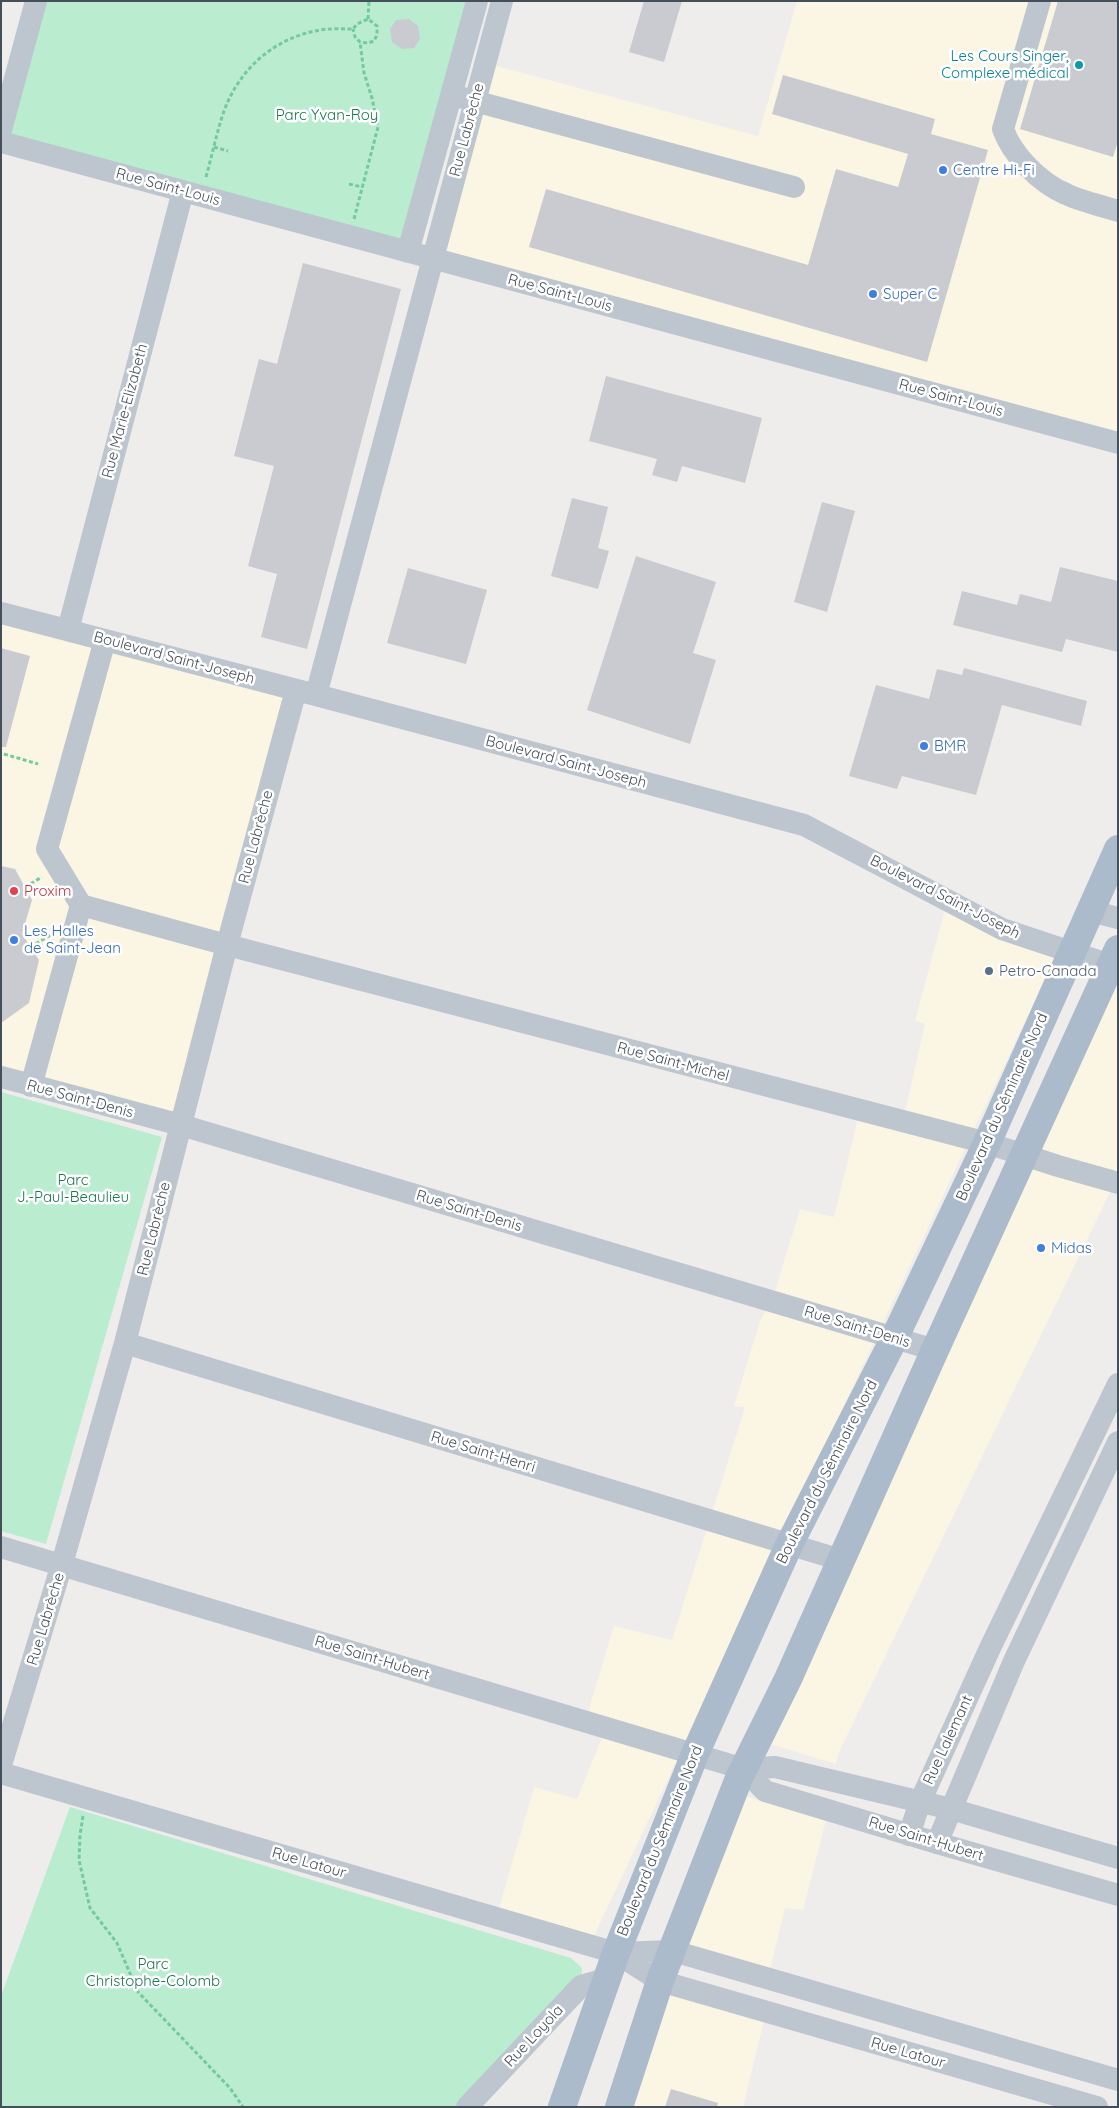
<!DOCTYPE html>
<meta charset="utf-8">
<style>
body{margin:0}
#map{position:relative;width:1119px;height:2108px;overflow:hidden;background:#efecec;font-family:Quicksand,sans-serif}
canvas{display:block}
.frame{position:absolute;inset:0;border:2px solid #454f59;pointer-events:none}
</style>
<div id="map">
<canvas width="1119" height="2108"></canvas>
<div class="frame"></div>
</div>
<script>
const ctx = document.querySelector('canvas').getContext('2d');
ctx.lineJoin = 'round';
function fill(path, color) {
  ctx.fillStyle = color;
  ctx.fill(path, 'evenodd');
}
function strokePath(path, color, width, dash) {
  ctx.strokeStyle = color;
  ctx.lineWidth = width;
  ctx.lineCap = dash ? 'butt' : 'round';
  ctx.setLineDash(dash || []);
  ctx.stroke(path);
}
function drawText(font, color, halo, rows, align = 'center') {
  ctx.font = font + ' Quicksand,sans-serif';
  ctx.lineWidth = 5;
  ctx.setLineDash([]);
  ctx.textBaseline = 'middle';
  ctx.strokeStyle = halo;
  ctx.fillStyle = color;
  for (const [text, x, y, turn = 0] of rows) {
    ctx.save();
    ctx.translate(x, y);
    ctx.rotate((+turn || 0) * Math.PI / 180);
    ctx.textAlign = isNaN(turn) ? turn : align;
    if (halo) ctx.strokeText(text, 0, 0);
    ctx.fillText(text, 0, 0);
    ctx.restore();
  }
}
fill(new Path2D(`
 M797,1h321v430l-675,-177 50,-189 265,71z
 M1,614l295,76 -115,435 -180,-48z
 M945,909l111,47 -463,982 -95,-26 36,-125 43,12 29,-71 -21,-6 29,-96 58,14 73,-233 -11,-1 26,-85 13,-23 27,-89 34,8 26,-107 43,11 22,-97 -10,-3z
 M1118,949v228l-3,5 -276,570 -3,12 -66,-20z
 M741,1795l85,25 -23,90 -18,-2 -17,70 -95,-27z
 M660,1981l106,31 -23,95h-124z`), '#fbf5e4');
fill(new Path2D(`
 M32,1h445l-69,253 -407,-112z
 M1,1092l161,45 -116,407 -45,-13z
 M70,1807l501,151 11,10 -1,18 -123,121h-457v-111z`), '#baeccf');
fill(new Path2D(`
 M644,1h38l-18,61 -35,-10z
 M1058,1h60v140l-5,16 -93,-28z
 M409,19l9,7 2,13 -6,9 -12,1 -10,-7 -2,-13 6,-9z
 M783,75l152,44 -4,15 57,16 -61,212 -398,-115 17,-58 262,76 28,-96 62,18 10,-33 -136,-40z
 M303,263l98,26 -94,360 -46,-12 16,-63 -29,-8 26,-100 -40,-10 25,-97 18,5z
 M606,376l156,42 -17,65 -63,-17 -5,16 -25,-7 5,-16 -68,-18z
 M572,498l36,9 -10,41 11,3 -11,38 -47,-13z
 M822,502l33,9 -28,101 -33,-10z
 M636,556l80,26 -23,71 23,7 -26,84 -103,-34z
 M1060,567l58,14v71l-52,-13 -4,13 -109,-27 9,-34 55,14 3,-11 31,8z
 M408,568l79,22 -21,74 -79,-21z
 M1,648l29,8 -24,91h-5z
 M964,668l123,33 -6,25 -79,-21 -26,90 -74,-19 -5,13 -48,-13 27,-91 53,14 8,-30 25,6z
 M1,866l14,3 17,31 -10,34 17,26 -10,43 -28,20z
 M671,2089l47,14 -1,4h-52z`), '#c9cbd1');
strokePath(new Path2D(`
 M368,19l1,-18
 M214,147l14,4
 M206,177c6,-21 10,-42 17,-63 14,-42 48,-74 92,-83 12,-3 26,-2 38,-2l4,-5 11,-5 9,7v9l-3,6 -6,2 -8,-1 -5,-5 -2,-8
 M349,184l13,3
 M354,219l24,-92 -6,-29 -8,-25 -4,-31
 M4,754l34,10
 M25,887l17,-10
 M30,947l24,-14
 M83,1816l-3,19 -1,25 11,48 27,35 21,49 92,96 13,19`), '#74c9a1', 3, [4, 2.5]);
strokePath(new Path2D(`
 M1040,1l-37,128c9,26 37,54 63,65 16,8 35,11 52,17
 M452,95l342,92
 M1,130l35,-129
 M1,142l1117,301
 M408,252l69,-251
 M1,613l315,82 488,130 198,104 108,36
 M68,630l115,-439
 M316,695l186,-694
 M81,905l146,40 760,198 71,23 60,17
 M1091,911l27,7
 M1,1077l180,48 754,225
 M31,1086l50,-181 -34,-56 58,-209
 M125,1343l716,217
 M1,1547l743,222 31,-2 176,42 167,49
 M1,1765l61,-201 63,-221 102,-398 69,-255
 M744,1769l21,22 172,52 181,52
 M1,1773l615,180 44,28 437,126
 M909,1835l11,-33 70,-154 128,-264
 M937,1843l77,-182 104,-219
 M616,1953l57,-2 445,129
 M467,2107l114,-121 27,-8`), '#bdc6ce', 22);
strokePath(new Path2D(`
 M562,2107l54,-154 79,-199 94,-209 105,-206 93,-196 131,-294
 M619,2107l41,-126 79,-203 49,-99 147,-329 183,-401`), '#acbbcb', 28);
for (const [x, y, r, color] of [
 [1079,65,5,"#0f9aa8"],
 [943,170,5,"#3f7fe0"],
 [873,294,5,"#3f7fe0"],
 [924,746,5,"#3f7fe0"],
 [14,891,5,"#e0444e"],
 [14,940,5,"#3f7fe0"],
 [989,971,5,"#5c6f8a"],
 [1041,1248,5,"#3f7fe0"]
]) {
  const dot = new Path2D();
  dot.arc(x, y, r, 0, 2 * Math.PI);
  ctx.fillStyle = color;
  ctx.fill(dot);
  strokePath(dot, '#fff', 2);
}
drawText('15px', '#0d838f', '#fff', [
 ["Les Cours Singer,",1069,56],
 ["Complexe médical",1069,73]
], 'right');
drawText('15px', '#19774b', '#fff', [
 ["Parc Yvan-Roy",327,115],
 ["Parc",73,1180],
 ["J.-Paul-Beaulieu",73,1197],
 ["Parc",153,1964],
 ["Christophe-Colomb",153,1981]
]);
drawText('15px', '#454f59', '#fff', [
 ["Rue Labrèche",467,130,-75],
 ["Rue Saint-Louis",168,187,15],
 ["Rue Saint-Louis",560,293,15],
 ["Rue Saint-Louis",951,398,15],
 ["Rue Marie-Elizabeth",125,411,-75],
 ["Boulevard Saint-Joseph",174,658,15],
 ["Boulevard Saint-Joseph",566,762,15],
 ["Rue Labrèche",256,837,-75],
 ["Boulevard Saint-Joseph",945,897,27],
 ["Rue Saint-Michel",673,1062,15],
 ["Rue Saint-Denis",80,1099,15],
 ["Boulevard du Séminaire Nord",1002,1107,-66],
 ["Rue Saint-Denis",469,1211,17],
 ["Rue Labrèche",154,1229,-76],
 ["Rue Saint-Denis",857,1327,17],
 ["Rue Saint-Henri",483,1452,17],
 ["Boulevard du Séminaire Nord",827,1472,-63],
 ["Rue Labrèche",46,1619,-73],
 ["Rue Saint-Hubert",372,1658,17],
 ["Rue Lalemant",948,1740,-65],
 ["Rue Saint-Hubert",926,1839,17],
 ["Boulevard du Séminaire Nord",660,1841,-68],
 ["Rue Latour",309,1863,16],
 ["Rue Loyola",534,2036,-47],
 ["Rue Latour",908,2053,16]
]);
drawText('15px', '#366cbe', '#fff', [
 ["Centre Hi-Fi",953,170],
 ["Super C",883,294],
 ["BMR",934,746],
 ["Les Halles",24,931],
 ["de Saint-Jean",24,948],
 ["Midas",1051,1248]
], 'left');
drawText('15px', '#be3a42', '#fff', [
 ["Proxim",24,891]
], 'left');
drawText('15px', '#4e5e75', '#fff', [
 ["Petro-Canada",999,971]
], 'left');
</script>
